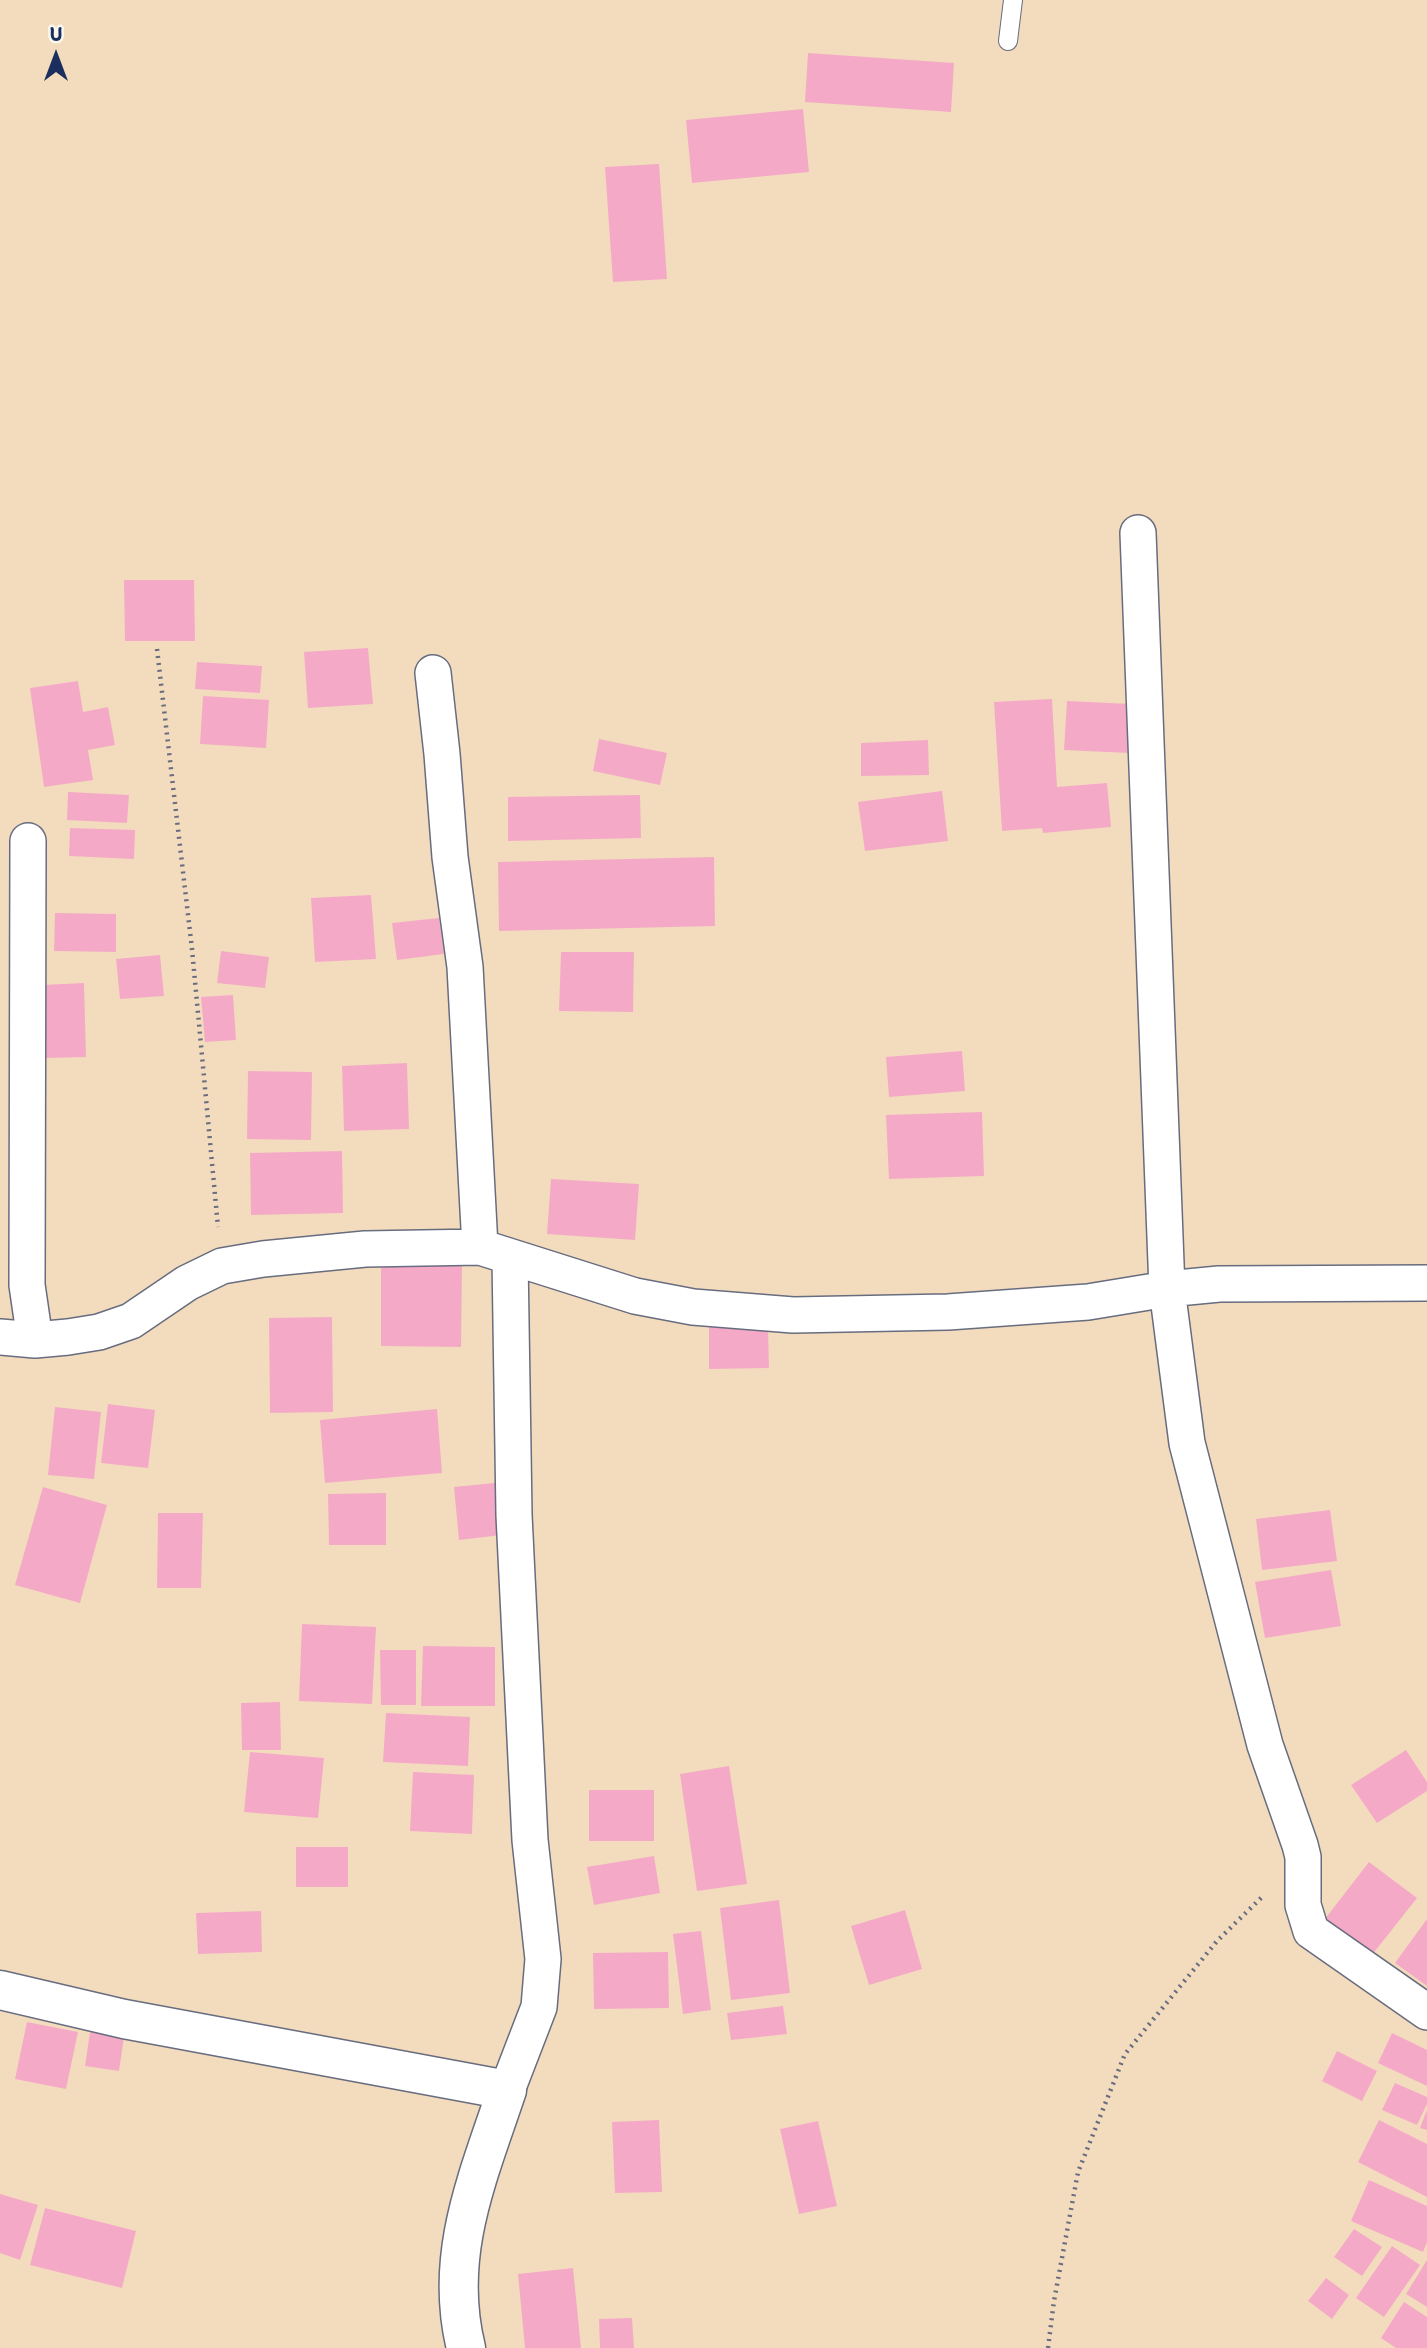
<!DOCTYPE html>
<style>
body{margin:0}
#map{position:relative;width:1427px;height:2348px;overflow:hidden;background:#f3dcbd;font-family:"Shantell Sans",sans-serif}
canvas{display:block}
.north{position:absolute;left:21px;top:21px;width:70px;height:70px;-webkit-text-stroke:5px #fbf7ec;paint-order:stroke;rotate:0deg;font-size:19px;font-weight:700;line-height:28px;text-align:center;color:#1b2f5e}
.north::after{content:'';display:block;margin:auto;width:24px;height:32px;background:#1b2f5e;clip-path:polygon(50% 0,100% 100%,50% 72%,0 100%)}
</style>
<div id="map">
<canvas width="1427" height="2348"></canvas>
<div class="north">U</div>
</div>
<script>
const ctx = document.querySelector('canvas').getContext('2d');
ctx.lineJoin = 'round';
function fill(path, color) {
  ctx.fillStyle = color;
  ctx.fill(path, 'evenodd');
}
function strokePath(path, color, width, dash) {
  ctx.strokeStyle = color;
  ctx.lineWidth = width;
  ctx.lineCap = dash ? 'butt' : 'round';
  ctx.setLineDash(dash || []);
  ctx.stroke(path);
}
fill(new Path2D(`
 M808,53l146,10 -3,49 -146,-10z
 M803,109l6,63 -117,11 -6,-63z
 M659,164l8,115 -54,3 -8,-115z
 M124,580h70l1,61h-70z
 M368,648l5,56 -65,4 -4,-56z
 M197,662l65,4 -2,27 -65,-4z
 M78,681l5,31 25,-5 7,38 -27,5 5,30 -49,7 -14,-99z
 M203,696l66,4 -3,48 -66,-4z
 M1052,699l5,88 50,-4 4,44 -68,6 -1,-5 -40,3 -8,-129z
 M1067,701l64,3 -2,49 -65,-3z
 M599,739l68,14 -7,32 -67,-14z
 M928,740l1,35 -68,1v-33z
 M942,791l6,50 -83,10 -7,-49z
 M68,792l61,3 -2,28 -60,-3z
 M640,795l1,43 -133,3v-44z
 M70,828l65,2 -1,29 -65,-3z
 M714,857l1,69 -216,5 -1,-69z
 M371,895l5,64 -61,3 -4,-64z
 M55,913l61,1v38l-62,-1z
 M439,918l5,36 -47,6 -5,-37z
 M221,951l48,6 -4,31 -48,-5z
 M561,952h73l-1,60 -74,-1z
 M160,955l4,41 -44,3 -4,-40z
 M84,983l2,74 -41,1 -2,-73z
 M233,995l3,45 -31,2 -4,-45z
 M962,1051l3,40 -76,6 -3,-40z
 M407,1063l2,66 -65,2 -2,-65z
 M248,1071l64,1 -1,68 -64,-1z
 M982,1112l2,64 -95,3 -3,-64z
 M342,1151l1,62 -92,2 -1,-62z
 M551,1179l88,5 -4,56 -88,-6z
 M381,1264l81,1 -1,82 -80,-1z
 M332,1317l1,95 -63,1 -1,-95z
 M768,1326l1,42 -60,1v-42z
 M108,1404l47,6 -7,58 -47,-5z
 M55,1407l46,5 -7,67 -46,-4z
 M437,1409l5,64 -117,10 -5,-63z
 M504,1482l6,52 -51,6 -5,-53z
 M43,1487l64,18 -27,98 -65,-18z
 M386,1493v52h-57l-1,-51z
 M1330,1510l7,51 -75,9 -6,-51z
 M158,1513h45l-2,75h-44z
 M1331,1570l10,56 -76,12 -10,-56z
 M302,1624l74,3 -4,77 -73,-3z
 M423,1646l72,1v59h-74z
 M380,1650h36v55h-35z
 M280,1702l1,48h-39l-1,-47z
 M386,1713l84,4 -2,49 -85,-4z
 M1406,1750l21,32v9l-50,32 -26,-38z
 M250,1752l74,6 -6,60 -74,-6z
 M729,1766l18,118 -50,7 -17,-117z
 M413,1772l61,3 -2,59 -62,-3z
 M589,1790h65v51h-65z
 M296,1847h52v40h-52z
 M654,1856l6,37 -66,12 -7,-38z
 M1369,1862l48,36 -49,62 -47,-36z
 M779,1900l11,93 -59,7 -11,-92z
 M905,1910l17,59 -53,16 -18,-59z
 M261,1911l1,41 -64,2 -2,-41z
 M1427,1919v67l-32,-23z
 M701,1931l10,79 -28,4 -10,-80z
 M668,1952l1,56 -75,1 -1,-56z
 M783,2006l4,28 -56,6 -4,-27z
 M27,2022l51,10 -12,57 -51,-10z
 M90,2032l34,5 -5,34 -34,-5z
 M1392,2033l35,17v36l-49,-23z
 M1337,2051l40,20 -15,30 -40,-20z
 M1395,2083l32,14v7l-10,21 -35,-15z
 M1427,2110v20l-7,-2z
 M659,2120l3,72 -47,1 -3,-71z
 M1379,2120l48,24v53l-69,-35z
 M818,2121l19,85 -38,8 -19,-85z
 M1369,2180l58,26v36l-4,10 -72,-31z
 M0,2194l38,11 -18,55 -20,-7z
 M45,2208l91,23 -14,57 -92,-23z
 M1354,2229l28,18 -20,29 -28,-19z
 M1392,2246l28,19 -36,52 -28,-19z
 M1427,2260v47l-21,-13z
 M573,2268l8,80h-56l-7,-74z
 M1326,2278l23,17 -17,24 -24,-18z
 M1404,2302l23,15v31h-31l-15,-10z
 M632,2318l2,30h-34l-1,-29z`), '#f4aac7');
const service = new Path2D(`
 M1008,41l5,-41`);
const minor = new Path2D(`
 M1138,533l29,756 20,154 78,302 35,100 3,12v48l8,26 116,81
 M433,673l9,81 8,103 15,110 15,280
 M28,841l-1,444 8,55
 M0,1337l35,3 33,-3 31,-5 32,-11 56,-38 35,-17 41,-7 102,-10 115,-2 155,49 58,11 100,8 155,-3 140,-10 79,-13 52,-5 208,-1
 M507,2090l32,-83 4,-48 -13,-119 -16,-325 -4,-257`);
const tertiary = new Path2D(`
 M0,1990l124,29 383,71c-29,87 -64,165 -41,258`);
strokePath(service, '#676c7f', 20);
strokePath(minor, '#676c7f', 38);
strokePath(tertiary, '#676c7f', 41);
strokePath(new Path2D(`
 M157,649l35,300 26,278
 M1048,2348l6,-47 24,-129 47,-118 92,-113 45,-44`), '#676c7f', 4.5, [2, 5]);
strokePath(service, '#fff', 18);
strokePath(minor, '#fff', 35);
strokePath(tertiary, '#fff', 38);
</script>
